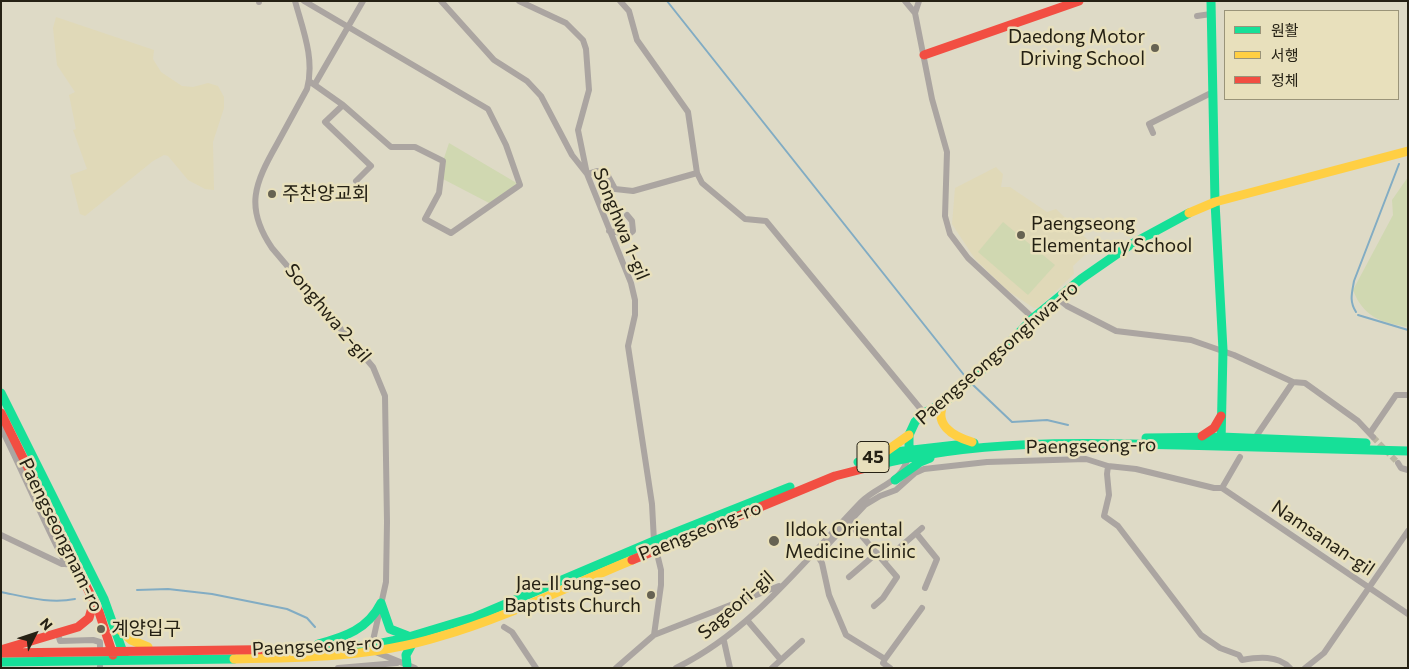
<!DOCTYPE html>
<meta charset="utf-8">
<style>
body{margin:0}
#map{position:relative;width:1409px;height:669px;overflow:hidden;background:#dedac6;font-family:Commissioner,"Noto Sans KR",sans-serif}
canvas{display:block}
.frame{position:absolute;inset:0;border:2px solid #252114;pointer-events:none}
.legend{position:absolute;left:1224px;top:10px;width:175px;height:90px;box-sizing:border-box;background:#e8e0bc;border:1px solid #9a9479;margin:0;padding:6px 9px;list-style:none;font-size:15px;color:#252114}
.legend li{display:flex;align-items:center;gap:10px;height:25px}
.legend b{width:25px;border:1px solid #9a9479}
.north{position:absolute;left:10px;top:609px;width:50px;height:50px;-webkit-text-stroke:4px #e8e0bc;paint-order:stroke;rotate:49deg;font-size:14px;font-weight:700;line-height:20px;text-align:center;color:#252114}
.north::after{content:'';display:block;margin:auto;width:18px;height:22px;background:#252114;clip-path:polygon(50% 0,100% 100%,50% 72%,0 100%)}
</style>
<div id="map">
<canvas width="1409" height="669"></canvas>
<div class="frame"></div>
<ul class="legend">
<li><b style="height:6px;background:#16e098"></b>원활</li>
<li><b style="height:6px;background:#ffcf43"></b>서행</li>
<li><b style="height:6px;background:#f24e42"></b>정체</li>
</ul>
<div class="north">N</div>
</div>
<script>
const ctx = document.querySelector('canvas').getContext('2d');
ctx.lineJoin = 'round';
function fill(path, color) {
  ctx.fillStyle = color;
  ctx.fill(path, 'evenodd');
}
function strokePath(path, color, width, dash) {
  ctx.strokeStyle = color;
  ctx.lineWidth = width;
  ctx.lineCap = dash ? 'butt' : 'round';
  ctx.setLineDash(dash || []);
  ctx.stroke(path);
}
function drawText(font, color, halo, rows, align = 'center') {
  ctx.font = font + ' Commissioner,"Noto Sans KR",sans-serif';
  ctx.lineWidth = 5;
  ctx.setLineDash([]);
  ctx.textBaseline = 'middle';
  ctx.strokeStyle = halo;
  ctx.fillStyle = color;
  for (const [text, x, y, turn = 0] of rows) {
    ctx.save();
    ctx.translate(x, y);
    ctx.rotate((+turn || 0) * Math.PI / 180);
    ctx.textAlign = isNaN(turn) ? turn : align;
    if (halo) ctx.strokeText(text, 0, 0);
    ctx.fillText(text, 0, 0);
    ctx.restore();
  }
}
fill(new Path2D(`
 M56,17l98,33 -1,9 8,13 21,14 11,1 15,-4 10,3 6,11v11l-11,34 1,48 -9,-1 -17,-9 -20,-24 -4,-1 -11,6 -68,55 -5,-2 -10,-39 17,-6 -14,-39 3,-1 -7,-34 6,-3 -18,-27 -4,-37z
 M996,167l7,7 -2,13h9l37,25 9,-3 38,37 -21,20 1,8 -36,34h-4l-26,-17 -33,-32 -23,-35 3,-36z`), '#e0d9b8');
fill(new Path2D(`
 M449,143l71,42 -29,19 -50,-26 2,-17z
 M1408,177v150c-26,-4 -45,-10 -55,-37l40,-75 -1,-15z
 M1003,222l52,43 -27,30 -50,-43z`), '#d0d8b1');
strokePath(new Path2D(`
 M667,1l301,379
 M1356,312c-7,-11 -4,-19 -2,-31l45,-117
 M1358,315l50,15
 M971,383l41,39 35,-2 21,5
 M137,590l31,-1 44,5 75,15 20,9 8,9
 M1,592c25,5 49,12 74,7`), '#82acc3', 2);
strokePath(new Path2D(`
 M1373,437l25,26`), '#b9b5a2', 6, [6, 3]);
strokePath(new Path2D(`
 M295,1c8,29 20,58 12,88 -10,18 -20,37 -30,55 -22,39 -33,63 -5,104l101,119 12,29 2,126 -1,60 -14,63 1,6 42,17
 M304,1l184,108 18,36 14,40 -69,48 -26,-14 14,-26 4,-32 -28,-14h-24l-48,-42 -34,-24
 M441,1l53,59 33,21 14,15 31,59 15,19 44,109 4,17v15l-7,31 24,158 2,37 7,29v15l-7,50 -38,33
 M519,1l47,22 17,17 3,9 3,41 -11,40 9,44 10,-3 11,5 7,13 18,2 64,-18
 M620,1l9,10 8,29 51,72 9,61 5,10 43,36 21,2 158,192
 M905,1l10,12 17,86 15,53 -2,64 5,18 18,24 65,60
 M259,2v-1
 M915,13l4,-12
 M1197,16l14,-2
 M315,84l48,-83
 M343,105l-18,17 46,44 -15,15
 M1153,133l-4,-9 64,-32
 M609,231l20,3 4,-3 -1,-10 -5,-6
 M1057,298l10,8 49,25 75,9 43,15 59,27 12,1 53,38 15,16
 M1,428c23,45 41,92 65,136
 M1370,433l26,-38h12
 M1257,435l36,-53
 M1398,463l3,5 7,2
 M1108,466l-1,8 2,21 -5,21 14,10 83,109 19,13 19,7 3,5c16,-3 36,-5 48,8
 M1222,488l186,126
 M1222,488l18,-31
 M847,523l14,12 36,42 -14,21 -9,8
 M916,533l21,26 -12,29
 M1,535l61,29h6
 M815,552l7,11 7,32 17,40 39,24 37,-51
 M818,555l47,-50 15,-9 16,-6 19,-17 9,-4 63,-7 99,-3 22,7 28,3 78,19h8
 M884,561l38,-33
 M849,577l28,-24
 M747,620l34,40
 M504,627l8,5 24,36
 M58,634l2,7 33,-1 7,2v5
 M654,635l125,-49
 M724,641l6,27
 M885,659l-2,4 7,5
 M100,666v2
 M338,668l59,-5
 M676,668c76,-37 128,-107 185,-166 17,-17 42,-19 47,-46
 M772,668l30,-27
 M1305,668l19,-15 84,-122`), '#aba5a1', 6);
strokePath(new Path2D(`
 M1211,1l4,201 8,148 -2,93
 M1,393l103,206 20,56
 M1146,438l75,-1 145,6
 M909,450v-15l6,-13 9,-9 21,-11 43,-37 45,-47 48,-39 49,-34 59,-32
 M858,462l37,-10 79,-9
 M874,466c98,-26 205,-24 306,-21 76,2 152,4 228,6
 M895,480l25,-18 10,-4
 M381,603l9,26 18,7
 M318,644c27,-7 50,-15 63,-41
 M312,649l60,-4 30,-6 73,-22 179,-76 136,-54
 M1,662l233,-3
 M407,665l-1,-10 6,-11`), '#16e098', 9);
strokePath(new Path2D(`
 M1189,213l26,-11 193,-51
 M944,402c-11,22 8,34 28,40
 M885,452l24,-17
 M118,628l13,12 17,7
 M234,659c68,-1 139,-2 204,-22 67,-19 131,-51 194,-77`), '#ffcf43', 9);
strokePath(new Path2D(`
 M924,55l155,-54
 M1,413l98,199 14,43
 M1202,436l12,-8 7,-12
 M632,560l203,-84 39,-10
 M1,650l77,-23 11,-9 5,-17
 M1,653l311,-4`), '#f24e42', 9);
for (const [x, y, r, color] of [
 [1155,48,5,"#666252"],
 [272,194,5,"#666252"],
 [1021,235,5,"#666252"],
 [774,541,6,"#666252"],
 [651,595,5,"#666252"],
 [101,629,5,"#666252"]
]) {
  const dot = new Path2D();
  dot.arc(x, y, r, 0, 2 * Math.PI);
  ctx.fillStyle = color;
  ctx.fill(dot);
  strokePath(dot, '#e8e0bc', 2);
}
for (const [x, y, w] of [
 [873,457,32]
]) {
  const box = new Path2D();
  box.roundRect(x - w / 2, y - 15.5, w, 31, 4);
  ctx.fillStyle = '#e8e0bc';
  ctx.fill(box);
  strokePath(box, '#252114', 1);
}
drawText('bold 18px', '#252114', null, [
 ["45",873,457]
]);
drawText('19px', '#252114', '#e8e0bc', [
 ["Daedong Motor",1145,37,"right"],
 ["Driving School",1145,59,"right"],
 ["주찬양교회",282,194],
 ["Paengseong",1031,224],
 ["Elementary School",1031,246],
 ["Ildok Oriental",785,530],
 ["Medicine Clinic",785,552],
 ["Jae-Il sung-seo",641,584,"right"],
 ["Baptists Church",641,606,"right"],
 ["계양입구",111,629]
], 'left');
drawText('19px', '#252114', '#e8e0bc', [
 ["Songhwa 1-gil",621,224,68],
 ["Songhwa 2-gil",328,313,50],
 ["Paengseongsonghwa-ro",997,353,-41],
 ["Paengseong-ro",1091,446,-1],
 ["Paengseong-ro",700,531,-22],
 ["Paengseongnam-ro",61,535,64],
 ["Namsanan-gil",1323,538,34],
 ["Sageori-gil",736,605,-41],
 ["Paengseong-ro",317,646,-3]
]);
</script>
